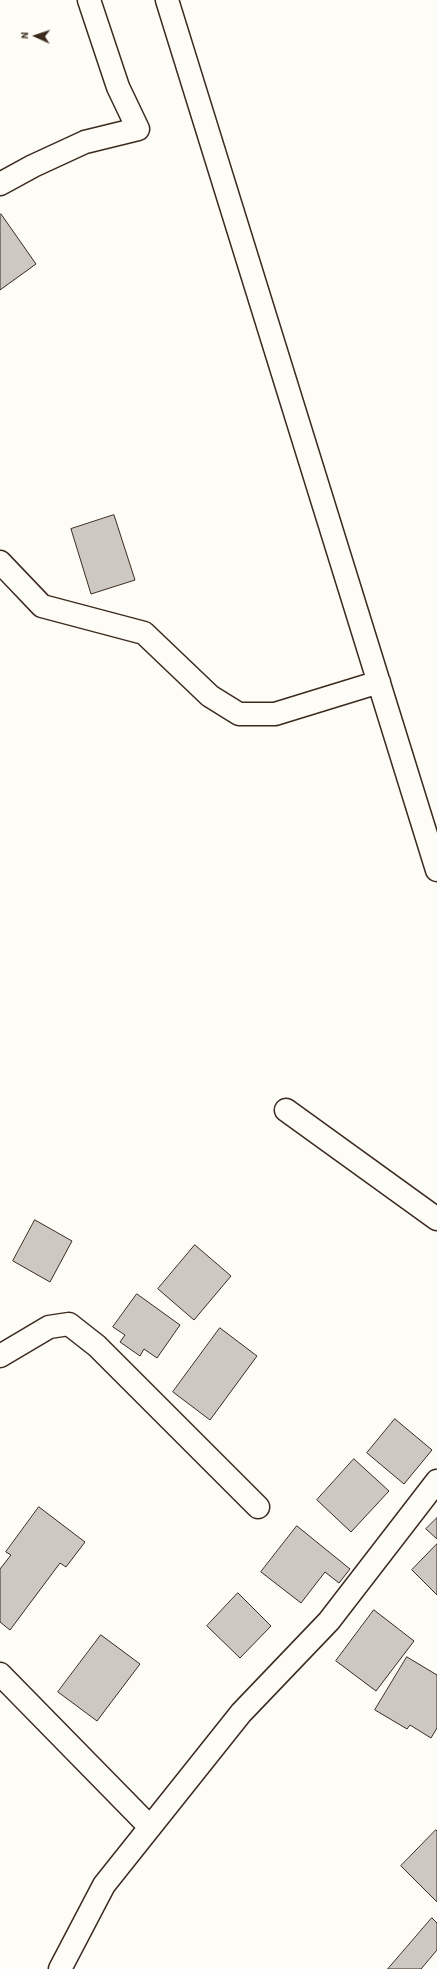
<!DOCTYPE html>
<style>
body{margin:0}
#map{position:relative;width:437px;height:1969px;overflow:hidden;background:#fdfcf7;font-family:"Patrick Hand",sans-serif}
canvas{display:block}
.north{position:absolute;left:16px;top:16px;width:40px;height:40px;-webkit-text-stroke:3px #fdfcf7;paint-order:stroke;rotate:273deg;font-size:11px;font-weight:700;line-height:16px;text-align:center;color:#3b2a1e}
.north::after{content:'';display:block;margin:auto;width:14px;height:18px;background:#3b2a1e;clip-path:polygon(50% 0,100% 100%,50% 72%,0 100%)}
</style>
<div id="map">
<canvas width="437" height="1969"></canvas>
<div class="north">N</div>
</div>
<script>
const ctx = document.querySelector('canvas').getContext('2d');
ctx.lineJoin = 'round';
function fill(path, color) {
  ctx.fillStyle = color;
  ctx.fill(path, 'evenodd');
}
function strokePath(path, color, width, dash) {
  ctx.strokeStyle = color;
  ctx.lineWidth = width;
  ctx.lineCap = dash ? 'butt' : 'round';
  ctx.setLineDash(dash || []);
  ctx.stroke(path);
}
const building = new Path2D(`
 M1,214l35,50 -36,26v-75z
 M114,515l21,65 -44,14 -20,-65z
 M35,1220l37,21 -22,41 -37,-21z
 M195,1245l36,31 -37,44 -36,-31z
 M137,1294l43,31 -23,33 -13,-9 -4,7 -20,-14 5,-7 -12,-8z
 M220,1328l37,28 -47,64 -37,-28z
 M395,1419l37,31 -28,34 -37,-31z
 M354,1459l35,32 -38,41 -34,-32z
 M39,1507l46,35 -19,25 -6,-4 -50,67 -10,-8v-53l11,-14 -5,-3z
 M437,1518v21l-11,-10z
 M297,1526l53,43 -11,14 -14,-11 -24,31 -40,-31z
 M437,1544v51l-25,-25z
 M238,1593l33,33 -31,32 -33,-32z
 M374,1610l40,31 -38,50 -40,-30z
 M101,1635l39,29 -43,57 -39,-29z
 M407,1657l30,18v53l-6,10 -21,-13 -3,4 -32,-19z
 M436,1830l1,1v71l-36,-36z
 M432,1918l5,5v27l-16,19h-33z`);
fill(building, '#cdc8c2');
strokePath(building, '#3b2a1e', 1);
const minor = new Path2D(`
 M167,0l270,870
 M0,184l33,-18 52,-24 53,-13 -20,-42 -29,-87
 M0,562l42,44 102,27 66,63 29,18h36l104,-32
 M286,1110l151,109
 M0,1356l49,-29 20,-3 28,22 161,161
 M0,1674l150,153
 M60,1969l44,-84 137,-172 88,-92 108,-140`);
strokePath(minor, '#3b2a1e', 25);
strokePath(minor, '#fdfcf7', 22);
</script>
